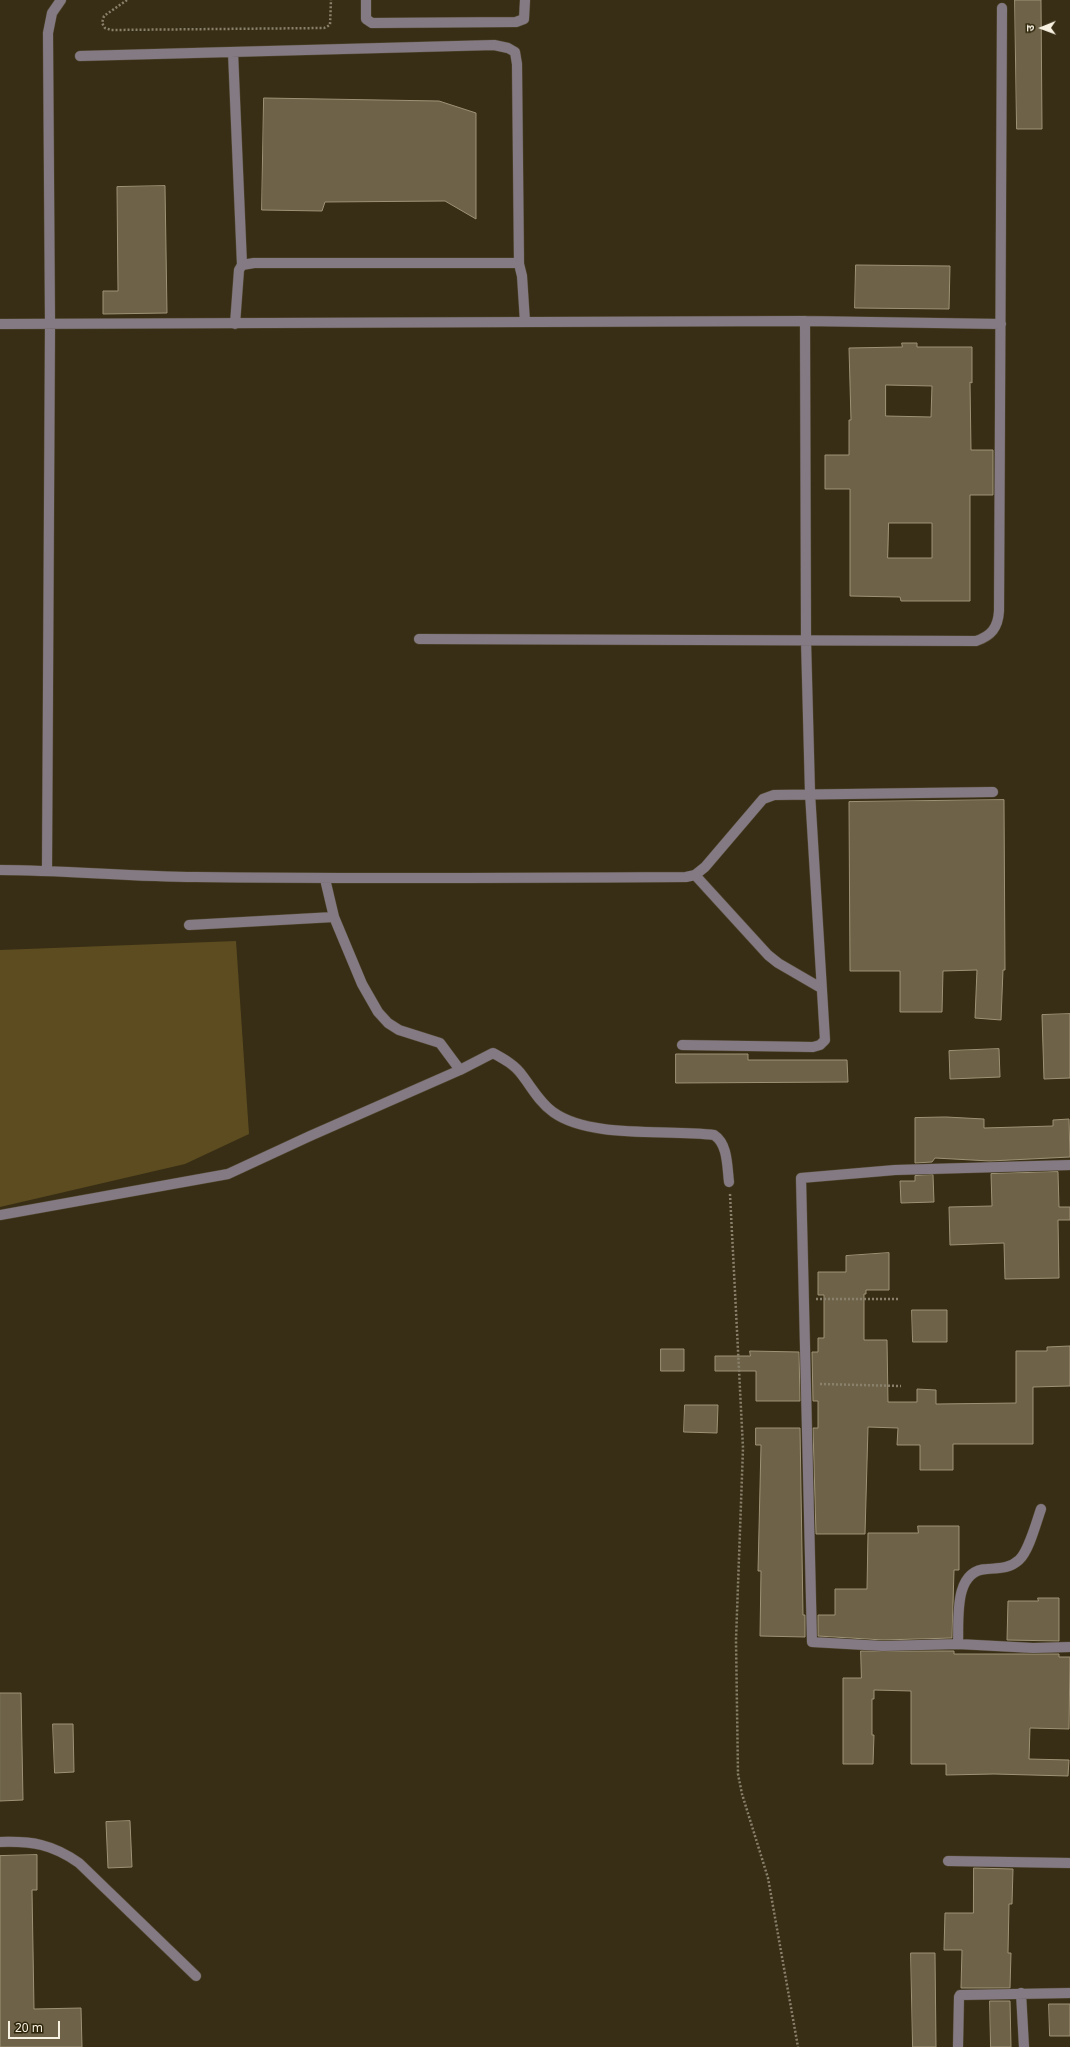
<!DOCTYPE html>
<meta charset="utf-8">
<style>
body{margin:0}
#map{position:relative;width:1070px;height:2047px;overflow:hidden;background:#382e15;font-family:"Noto Sans","Noto Sans Devanagari",sans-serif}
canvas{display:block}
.north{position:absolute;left:1022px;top:8px;width:40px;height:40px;-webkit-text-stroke:3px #2e250b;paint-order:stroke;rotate:269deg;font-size:11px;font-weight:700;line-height:16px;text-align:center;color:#f7f1e2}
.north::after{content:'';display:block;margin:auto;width:14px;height:18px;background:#f7f1e2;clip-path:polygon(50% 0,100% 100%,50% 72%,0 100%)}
.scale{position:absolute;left:8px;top:2021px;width:52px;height:18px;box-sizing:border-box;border:2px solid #f7f1e2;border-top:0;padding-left:5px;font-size:12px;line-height:14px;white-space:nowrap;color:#f7f1e2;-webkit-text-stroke:3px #2e250b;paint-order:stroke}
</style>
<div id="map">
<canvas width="1070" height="2047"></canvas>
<div class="north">उ</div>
<div class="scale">20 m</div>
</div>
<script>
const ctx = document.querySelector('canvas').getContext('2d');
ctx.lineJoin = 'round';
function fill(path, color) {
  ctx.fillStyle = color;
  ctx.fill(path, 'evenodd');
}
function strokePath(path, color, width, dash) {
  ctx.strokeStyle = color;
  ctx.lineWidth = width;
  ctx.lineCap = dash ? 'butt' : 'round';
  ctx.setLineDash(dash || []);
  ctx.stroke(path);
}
fill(new Path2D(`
 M236,941l13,193 -64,30 -185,43v-257z`), '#5c4c20');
const building = new Path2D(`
 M1015,0h26l1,129h-25z
 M264,98l175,3 37,12v106l-31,-18 -120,1 -3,9 -60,-1z
 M165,186l2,127 -64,1v-23h15l-1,-104z
 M856,265l94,1 -1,43 -94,-1z
 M902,343h15v4h55v36l-2,-1 1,68h22v45h-23v106h-69l-1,-4 -50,-1v-107h-25v-34h24v-35h2l-2,-72 53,-1zM886,385l46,1 -1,31 -45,-1zM889,523h43v35h-44z
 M1004,800l1,170h-2l-2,50 -26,-2 2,-48 -34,1 -1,41h-42v-41h-50l-1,-169z
 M1070,1014v64l-26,1 -2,-64z
 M999,1049l1,28 -50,2 -1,-28z
 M676,1054h72v6h99l1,22 -172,1z
 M946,1117l38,2v9l69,-2v-6l16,-1 1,38 -80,4 -55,-3 -3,4 -17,1v-45z
 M1058,1172l1,35h11v13h-12l1,58 -54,1 -1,-36 -54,2 -1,-38 43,-1 -1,-32z
 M933,1175l1,27 -33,1 -1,-22h15v-5z
 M889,1253v37h-23v4h-2v46h23l1,62h29v-13l19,1v14l80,-1v-52h31v-4l23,-1v40l-37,1v57h-80v26h-33v-25h-23l1,-17 -30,-1 -3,107h-49l-3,-106h5v-27h-5l-1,-49h6v-14h6v-43h-6v-23h28v-16z
 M912,1310h35v32h-34z
 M661,1349h23v22h-23z
 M750,1351l49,1 1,49h-44v-30h-41v-15h35z
 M685,1405h33l-1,28 -33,-1z
 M756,1428h44l3,187h2v22l-45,-1 1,-65h-3l3,-126h-5z
 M918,1526h41v44h-5l-2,68 -69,2 -65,-4v-21h17v-26h32l1,-56h50z
 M1038,1598h21v43l-52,-1 1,-39h30z
 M861,1651h93v3h105v3h11l-1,72 -39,-1 -1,31 40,1 -1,16 -74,-2 -48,1v-11h-35v-73l-37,-1v9h-2v36h2l-1,29h-30v-86h18z
 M0,1693h21l2,107 -23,1z
 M53,1724h20l1,48 -19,1z
 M130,1821l2,46 -24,1 -2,-46z
 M37,1855v35h-5l2,119 47,-1 1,39h-82v-191z
 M974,1868l39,1 -1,35h-3l-1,49h3l-1,35h-49l1,-38h-18l1,-37h28z
 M911,1953h24l1,94h-23z
 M990,2001h20l1,46h-20z
 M1049,2004h21v32h-20z`);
fill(building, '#6e6348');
strokePath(building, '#9e9276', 1);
const minor = new Path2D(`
 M366,0v19l6,4 144,-1 8,-3 1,-19
 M233,52l9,213
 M80,56l414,-11 14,3 7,4 2,12 2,200
 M0,324l805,-3 196,3
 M235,324l4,-54 3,-5 12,-2h261l4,1 3,12 3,46
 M419,639l557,2c15,-5 22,-13 23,-30l3,-603
 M0,870c66,0 131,7 196,7 164,2 327,1 490,0l9,-2 10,-8 58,-68 11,-4 219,-3
 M47,870l3,-546 -2,-291 4,-20 9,-13
 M695,875l73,80 10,8 43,25
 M325,879l9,38 28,67 16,28 10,11 11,7 41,13 20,27 33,-17c11,6 22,12 29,22 10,13 18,28 31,37 37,27 115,17 161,23 14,9 13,31 15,47
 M189,925l145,-8
 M682,1045l131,2 7,-2 5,-5 -15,-247 -4,-153 -1,-319
 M1070,1165l-175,5 -94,8 11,464 71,4 75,-2 75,4 37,-1
 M0,1215l228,-41 82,-38 150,-66
 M958,1644c1,-24 -5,-74 29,-75 12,-1 22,0 32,-9 10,-9 17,-37 22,-51
 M0,1842c32,-1 52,2 79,21l117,113
 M948,1861l122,2
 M1021,1993l3,54
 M958,2047l1,-50 1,-2 110,-2`);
strokePath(minor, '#534932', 11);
strokePath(new Path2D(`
 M127,0l-23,16 -2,7 3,5 6,2 213,-2 6,-3 1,-25
 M730,1194l13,254 -7,192 2,134 4,20 26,84 30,169
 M816,1299h82
 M820,1384l81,2`), '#89816c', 2.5, [2, 2]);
strokePath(minor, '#847a84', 10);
</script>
